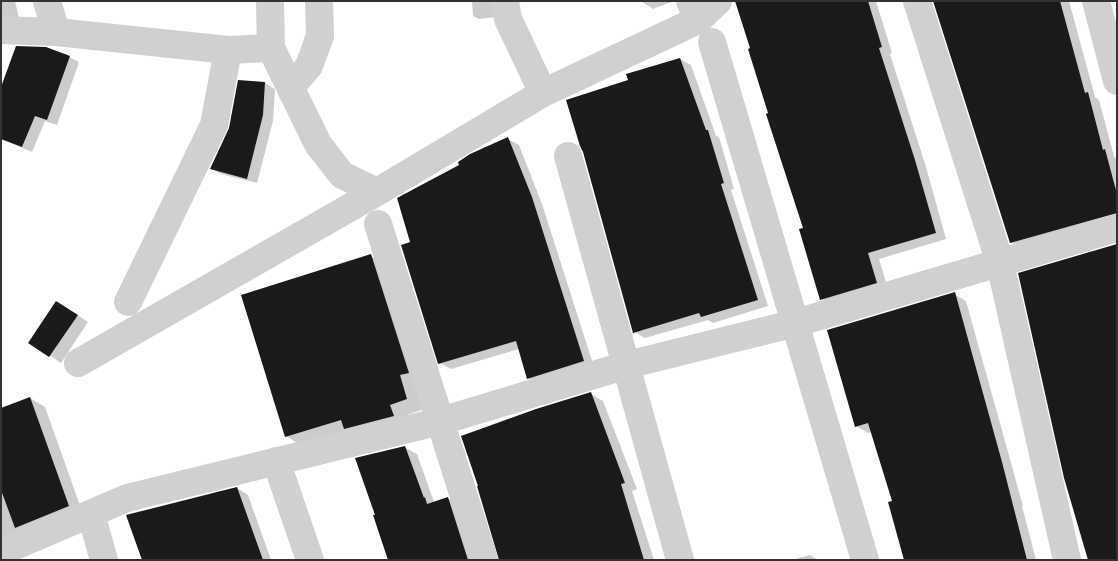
<!DOCTYPE html>
<style>
body{margin:0}
#map{position:relative;width:1118px;height:561px;overflow:hidden;background:#fff;font-family:Inter,sans-serif}
canvas{display:block}
.frame{position:absolute;inset:0;border:2px solid #333;pointer-events:none}
</style>
<div id="map">
<canvas width="1118" height="561"></canvas>
<div class="frame"></div>
</div>
<script>
const ctx = document.querySelector('canvas').getContext('2d');
ctx.lineJoin = 'round';
function fill(path, color) {
  ctx.fillStyle = color;
  ctx.fill(path, 'evenodd');
}
function strokePath(path, color, width, dash) {
  ctx.strokeStyle = color;
  ctx.lineWidth = width;
  ctx.lineCap = dash ? 'butt' : 'round';
  ctx.setLineDash(dash || []);
  ctx.stroke(path);
}
fill(new Path2D(`
 M1,1h14l4,17 -18,3z
 M472,1h24v16l-17,2 -6,-3z
 M641,1h33l-21,8z
 M737,1h139l16,52 -2,1 36,113 20,72 -67,20 9,30 -56,16 -11,-6 -17,-71z
 M934,1h135l26,96 4,3 15,56 3,4v61l-95,28 -11,-7z
 M69,57l10,5 -22,63 -12,-4 -13,31 -31,-13z
 M680,59l11,6 25,71 3,1 15,52 -3,1 37,116 -55,17 -5,-3 -63,18 -11,-6 -4,-252z
 M239,82l26,1 10,6 -2,32 -16,62 -36,-9 -9,-5 18,-41z
 M508,139l11,6 23,59 52,163 -55,17 -11,-6 -9,-29 -68,20 -11,-6 -29,-120 50,-77z
 M371,256l18,10 35,143 -17,6 4,11 -108,21 -17,-11z
 M954,294l12,7 57,205h-1l14,54h-128l-15,-58 -21,-70 -4,1 -12,-7z
 M68,309l20,13 -27,41 -32,-21z
 M591,394l12,7 34,88 -5,2 22,69h-154z
 M30,398l15,9 38,107 -82,35v-140z
 M404,447l13,7 17,48 13,-4 13,7 17,55h-88l-12,-45z
 M237,488l11,7 23,65h-130z
 M810,555l8,5h-26z`), '#0003');
fill(new Path2D(`
 M735,1h133l14,46 -3,1 36,112 21,73 -68,20 9,30 -57,17 -21,-71 4,-1 -37,-114 2,-1 -20,-64 2,-1z
 M933,1h127l25,92 3,-1 15,58 2,-1 12,45v19l-107,30z
 M16,46l30,1 24,9 -23,64 -12,-4 -13,31 -21,-8v-52z
 M680,58l26,72h2l16,53 -3,1 37,116 -57,17 -2,-4 -66,20 -50,-181 -3,-6 -14,-46 62,-20 -2,-6z
 M238,80l27,2 -2,33 -16,64 -37,-10 19,-41z
 M508,137l24,60 52,164 -57,18 -11,-38 -78,23 -37,-119 9,-3 -13,-44 62,-33 -1,-3 12,-8z
 M1117,244v316h-29l-24,-82 -46,-205z
 M371,254l38,119 -9,2 7,24 -17,6 4,11 -50,13 -3,-9 -56,17 -44,-142z
 M955,292l47,170 25,98h-123l-16,-58 4,-1 -24,-78 -13,4 -28,-97z
 M56,301l22,14 -29,42 -21,-14z
 M591,392l34,91 -4,1 23,76h-145l-22,-74h1l-17,-50 75,-27z
 M30,397l39,109 -54,22 -14,-38v-82z
 M405,446l19,52 1,-1 2,7 21,-7 20,63h-80l-15,-45h2l-20,-57z
 M237,487l26,73h-121l-16,-45z`), '#1a1a1a');
strokePath(new Path2D(`
 M47,1l9,31 172,18 43,-2
 M270,1l1,47 47,96 24,31 35,17 166,-99
 M505,1l3,18 35,74 155,-73 -8,-19
 M917,1l83,262 67,297
 M1096,1l21,80
 M698,20l20,-19
 M1,30l55,2
 M712,42l153,518
 M291,87l18,-21 11,-30 -1,-35
 M568,156l112,404
 M378,224l106,336
 M128,302l86,-177 14,-75
 M78,363l299,-171
 M276,461l34,99
 M91,514l13,46
 M1,552l126,-54 314,-77 186,-56 169,-42 321,-95`), '#d0d0d0', 28);
</script>
